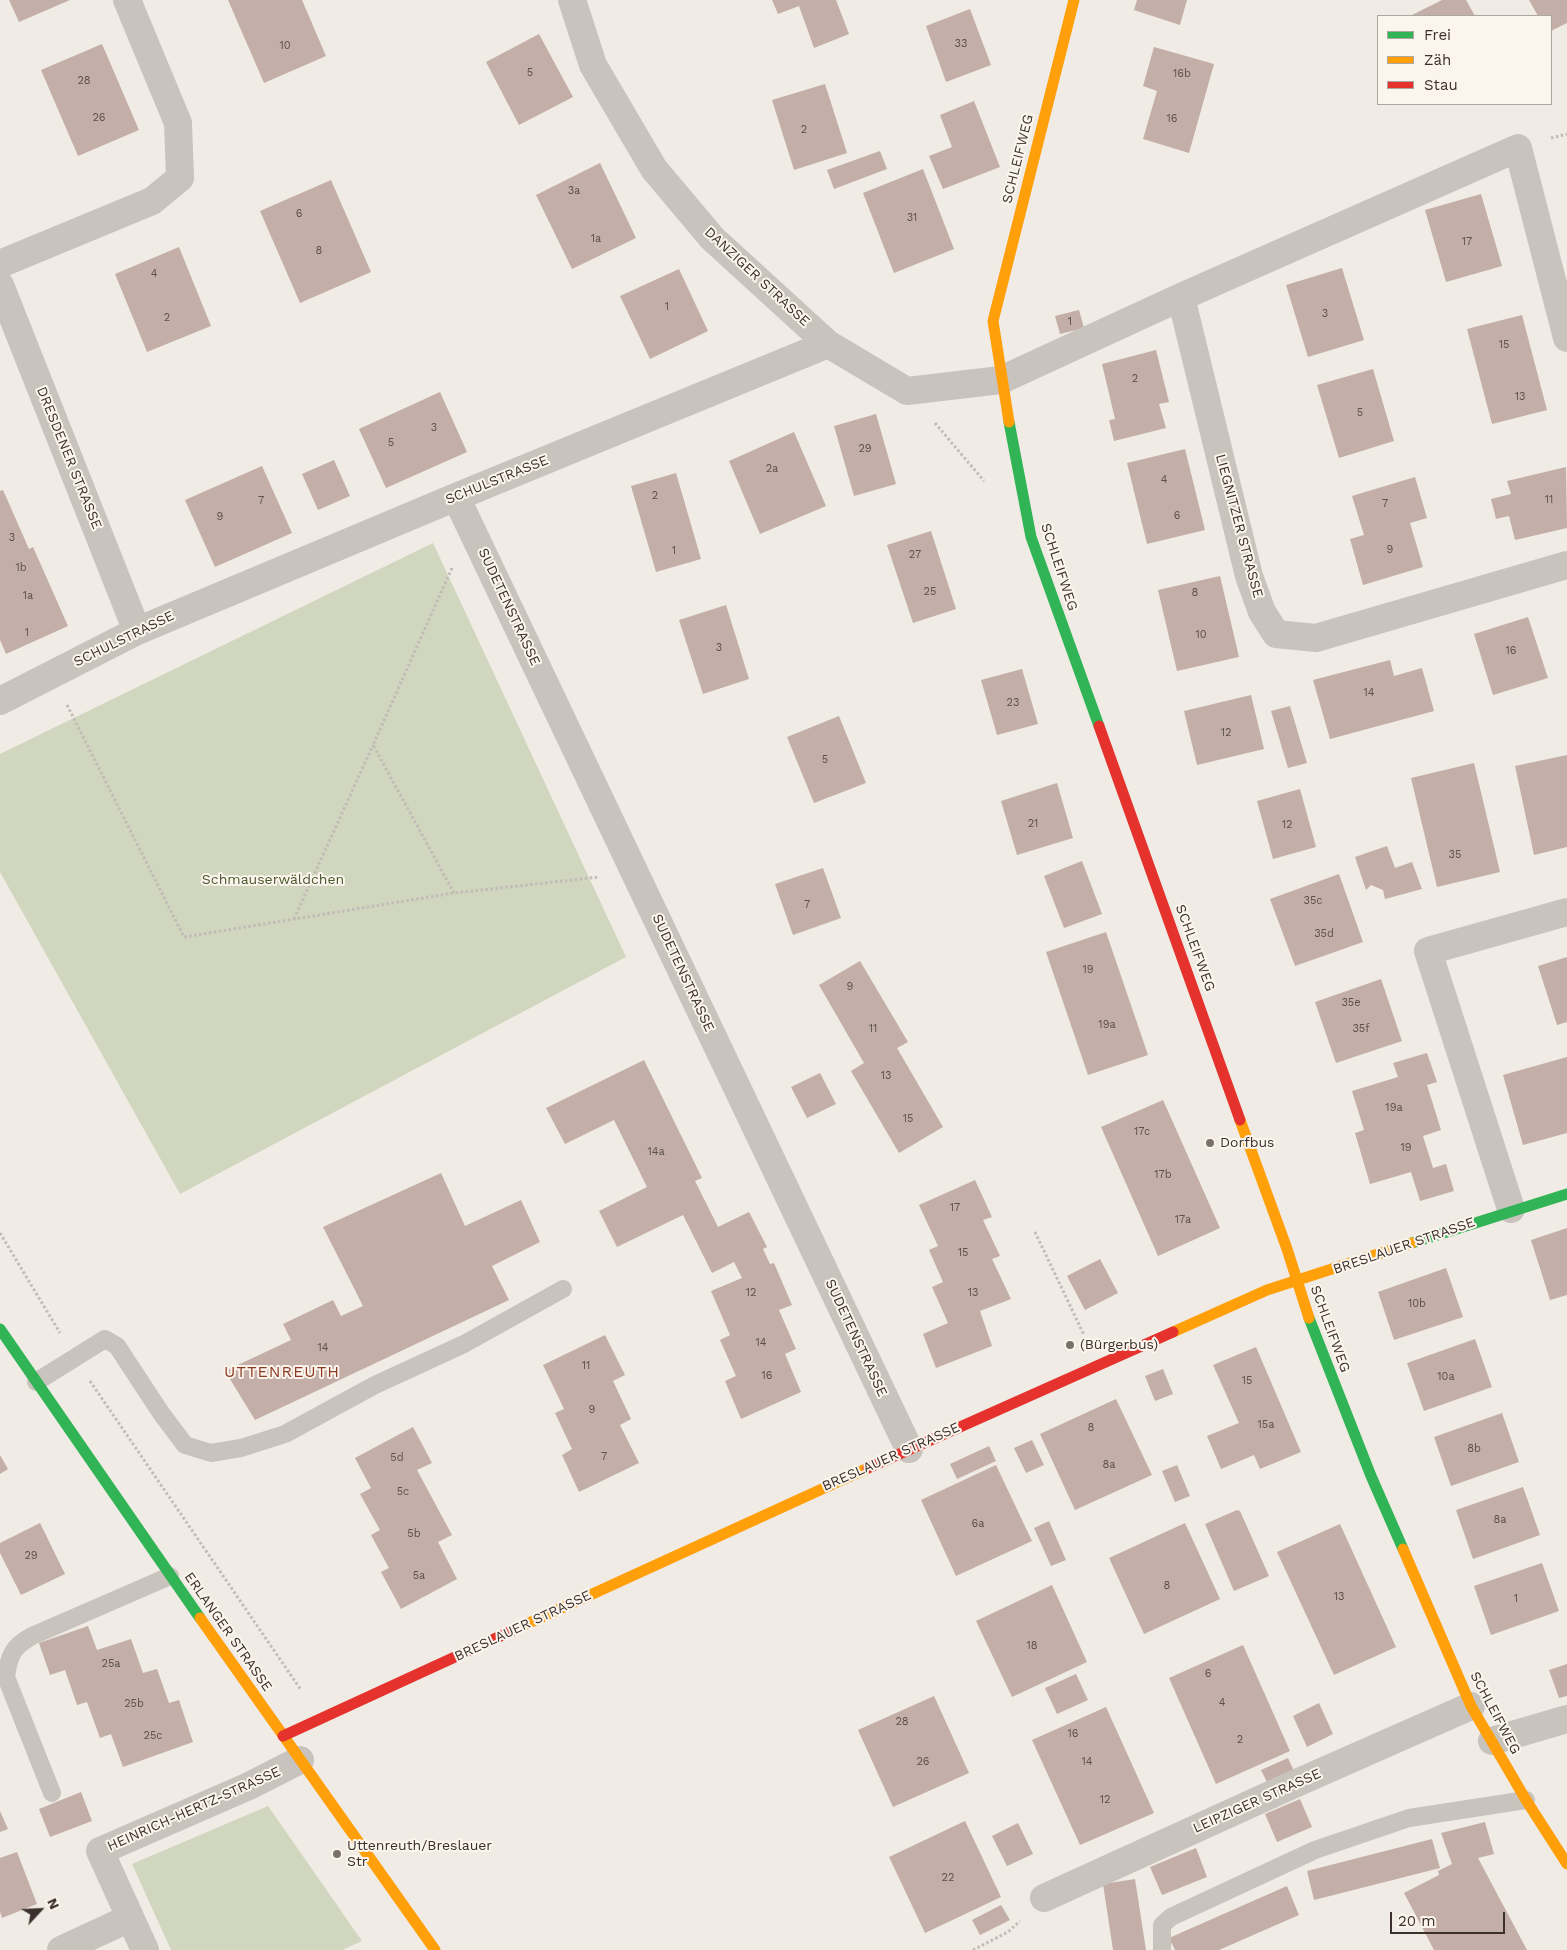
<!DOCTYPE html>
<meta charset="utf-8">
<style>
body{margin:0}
#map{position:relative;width:1567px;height:1950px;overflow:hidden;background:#f0ebe5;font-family:"Work Sans",sans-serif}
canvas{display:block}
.legend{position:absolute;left:1377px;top:15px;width:175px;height:90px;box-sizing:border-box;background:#fbf5ee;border:1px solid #aea6a0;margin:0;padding:6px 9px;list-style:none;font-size:15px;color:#3b302b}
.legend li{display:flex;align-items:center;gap:10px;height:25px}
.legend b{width:25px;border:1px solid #aea6a0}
.north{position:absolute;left:15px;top:1885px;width:50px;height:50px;-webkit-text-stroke:4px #fbf5ee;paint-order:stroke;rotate:65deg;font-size:14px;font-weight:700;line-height:20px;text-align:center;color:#3b302b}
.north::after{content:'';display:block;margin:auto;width:18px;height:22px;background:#3b302b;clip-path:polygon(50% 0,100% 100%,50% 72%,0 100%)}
.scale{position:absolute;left:1390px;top:1912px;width:115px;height:22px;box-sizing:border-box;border:2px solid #3b302b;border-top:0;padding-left:6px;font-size:15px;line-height:18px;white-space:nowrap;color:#3b302b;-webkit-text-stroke:4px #fbf5ee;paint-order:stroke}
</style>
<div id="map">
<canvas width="1567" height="1950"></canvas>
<ul class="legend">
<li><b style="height:6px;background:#30b455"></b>Frei</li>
<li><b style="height:6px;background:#ff9f0a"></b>Zäh</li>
<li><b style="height:6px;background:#e5322d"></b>Stau</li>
</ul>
<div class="north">N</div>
<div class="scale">20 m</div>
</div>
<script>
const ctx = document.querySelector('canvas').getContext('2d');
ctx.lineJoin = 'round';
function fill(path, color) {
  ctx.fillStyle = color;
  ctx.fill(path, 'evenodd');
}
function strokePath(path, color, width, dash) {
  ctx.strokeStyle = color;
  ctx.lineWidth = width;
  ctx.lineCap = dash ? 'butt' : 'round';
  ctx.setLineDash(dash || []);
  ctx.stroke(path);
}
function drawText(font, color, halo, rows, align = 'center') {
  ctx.font = font + ' "Work Sans",sans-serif';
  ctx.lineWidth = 4;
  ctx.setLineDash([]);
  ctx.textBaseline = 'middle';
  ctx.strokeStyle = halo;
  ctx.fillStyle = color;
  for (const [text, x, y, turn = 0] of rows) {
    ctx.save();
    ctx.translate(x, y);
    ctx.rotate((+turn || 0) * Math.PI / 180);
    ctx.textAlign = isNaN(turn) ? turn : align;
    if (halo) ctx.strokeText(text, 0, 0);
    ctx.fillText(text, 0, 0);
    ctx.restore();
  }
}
fill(new Path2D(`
 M433,543l193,414 -446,237 -180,-322v-118z
 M268,1806l94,135 -20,9h-171l-39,-86z`), '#d1d6bf');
fill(new Path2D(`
 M9,0h61l-51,22z
 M228,0h74l24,56 -62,27z
 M772,0h64l13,34 -35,14 -15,-42 -21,8z
 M1137,0h50l-7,25 -46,-15z
 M1442,0h24l9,16h-65z
 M1529,0h38v23l-16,8v-15h-13z
 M970,9l21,56 -45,17 -20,-56z
 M539,34l34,63 -54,28 -33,-63z
 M102,44l37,86 -61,26 -37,-86z
 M1154,47l60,17 -25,89 -46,-14 14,-48 -14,-5z
 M825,84l22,69 -53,17 -22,-70z
 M974,101l26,66 -57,22 -14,-33 23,-9 -12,-32z
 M880,151l7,18 -53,20 -7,-19z
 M600,163l36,75 -64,31 -36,-74z
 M923,169l31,80 -60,24 -31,-80z
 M331,180l40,92 -71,31 -40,-92z
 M1481,194l21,72 -56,16 -21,-72z
 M179,247l32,79 -64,26 -32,-78z
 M1342,268l22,72 -56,17 -22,-72z
 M679,269l29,62 -58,28 -30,-63z
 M1079,310l5,18 -24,6 -5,-18z
 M1522,315l25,95 -55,14 -25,-95z
 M1156,350l13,52 -10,2 7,24 -52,13 -5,-21 6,-1 -13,-55z
 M1373,369l21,72 -55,17 -22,-73z
 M440,392l27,60 -81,36 -27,-59z
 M876,414l20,70 -42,12 -20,-70z
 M794,432l32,74 -66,28 -31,-73z
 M1185,449l20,81 -58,14 -20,-81z
 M334,460l16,36 -32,14 -16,-36z
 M262,466l30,67 -77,34 -30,-67z
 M1566,467l1,61 -52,12 -6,-24 -13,3 -5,-20 20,-5 -4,-13z
 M676,473l25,86 -45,13 -25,-86z
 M1415,477l12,41 -17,5 13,44 -60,18 -13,-46 14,-4 -12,-39z
 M3,490l26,59 4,-2 35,79 -62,28 -6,-14v-149z
 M931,531l25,78 -43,14 -26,-78z
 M1220,576l19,81 -62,14 -19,-81z
 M726,605l23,74 -46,15 -24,-74z
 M1528,617l20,61 -55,17 -19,-61z
 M1390,660l4,16 28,-8 12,43 -104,28 -17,-59z
 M1022,669l16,55 -41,11 -16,-55z
 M1251,695l13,54 -67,16 -13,-54z
 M1290,706l17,57 -19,5 -17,-57z
 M839,716l27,67 -52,20 -27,-66z
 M1567,755v92l-33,8 -19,-89z
 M1474,763l26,109 -63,15 -26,-109z
 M1057,783l16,55 -56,17 -16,-54z
 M1300,789l16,58 -43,12 -16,-58z
 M1387,846l8,22 17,-6 10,27 -37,10 -2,-9 -12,-5 -5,5 -11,-33z
 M1082,861l20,53 -38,14 -20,-52z
 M823,868l18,50 -48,17 -18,-51z
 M1339,874l24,68 -68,24 -25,-67z
 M1106,932l42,123 -60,20 -42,-123z
 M1567,957v65l-10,3 -19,-59z
 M860,961l48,81 -11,6 46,79 -44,26 -48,-82 13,-8 -45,-78z
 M1381,979l21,62 -66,22 -21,-61z
 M1427,1053l10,29 -10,3 14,45 -18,6 10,32 13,-4 8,27 -34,10 -9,-29 -41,12 -15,-51 9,-3 -12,-39 46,-14 -5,-14z
 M1567,1057v76l-44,12 -20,-70z
 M644,1060l58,118 -7,3 23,46 31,-15 18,35 -4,2 7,15 4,-1 18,42 -13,5 17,39 -11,5 16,38 -60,27 -16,-38 11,-5 -16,-36 10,-5 -19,-44 31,-13 -8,-16 -22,11 -29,-58 -66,32 -18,-36 48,-24 -33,-67 -49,24 -19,-36z
 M820,1073l16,31 -29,14 -16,-31z
 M1163,1100l57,128 -62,28 -57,-129z
 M441,1173l24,53 56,-26 19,42 -48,24 17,34 -254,120 -30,-49 66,-31 -8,-16 50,-24 8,16 22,-10 -40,-79z
 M975,1180l17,37 -9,3 17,36 -8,3 19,40 -31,12 12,35 -56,22 -13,-34 25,-11 -16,-36 11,-5 -14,-32 9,-4 -19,-41z
 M1567,1228v67l-17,5 -19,-60z
 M1100,1259l18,34 -33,17 -18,-34z
 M1446,1268l17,49 -69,23 -16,-48z
 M605,1335l20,40 -12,6 18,38 -11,6 19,38 -60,29 -17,-37 10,-6 -17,-36 9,-4 -21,-44z
 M1475,1339l17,48 -68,24 -17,-48z
 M1256,1347l45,105 -41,17 -6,-14 -33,14 -14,-33 32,-13 -26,-58z
 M1163,1369l10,25 -18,7 -10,-25z
 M1116,1399l36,76 -77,35 -35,-76z
 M1502,1413l17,49 -68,24 -17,-49z
 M413,1427l19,36 -15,7 35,65 -14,7 19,37 -56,30 -20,-37 8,-4 -18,-33 9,-5 -20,-36 11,-6 -16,-30z
 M1032,1440l12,25 -18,8 -12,-25z
 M989,1446l7,15 -39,18 -7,-15z
 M0,1455l8,14 -8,5z
 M996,1465l36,76 -76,35 -35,-76z
 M1177,1465l13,31 -15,6 -13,-31z
 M1523,1487l17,48 -67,24 -17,-49z
 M1237,1510l3,1 29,65 -35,15 -29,-67z
 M1049,1521l17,39 -15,6 -17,-38z
 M40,1523l25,51 -44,21 -21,-42v-10z
 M1185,1523l35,76 -76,35 -35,-76z
 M1340,1524l56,123 -62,28 -57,-123z
 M1542,1563l17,48 -68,24 -17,-49z
 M1052,1585l35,77 -75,35 -36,-76z
 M88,1626l9,24 34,-11 12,34 14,-4 12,34 10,-3 14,42 -70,25 -12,-33 -11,4 -13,-36 -10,3 -12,-35 -15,5 -11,-32z
 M1243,1645l47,106 -74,33 -47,-106z
 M1567,1664v32l-8,2 -10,-28z
 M1076,1674l12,26 -31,14 -12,-26z
 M934,1696l35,77 -76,34 -35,-77z
 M1319,1703l14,31 -26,13 -14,-31z
 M1106,1707l48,106 -74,32 -48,-105z
 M1288,1758l6,13 -27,11 -6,-12z
 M81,1792l11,29 -42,16 -11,-28z
 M1300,1799l12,28 -35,15 -12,-28z
 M0,1811l8,18 -8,3z
 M965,1821l36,76 -76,36 -36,-76z
 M1485,1822l9,32 -16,4 49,92h-93l-30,-57 35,-18 -1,-4 14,-7 -11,-31z
 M1018,1823l15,31 -26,12 -15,-30z
 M1432,1839l8,29 -126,32 -7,-29z
 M1196,1848l11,29 -45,18 -12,-28z
 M17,1852l20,52 -35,14 -2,-6v-54z
 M1135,1879l11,71h-33l-10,-66z
 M1287,1886l12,29 -80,35h-44l-6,-12z
 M1001,1905l9,15 -30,15 -8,-15z`), '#c3afa7');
strokePath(new Path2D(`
 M1551,138l16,-4
 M935,423l49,58
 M452,568l-79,177 81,148
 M67,705l117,232 270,-44 145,-16
 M294,919l79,-174
 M1035,1232l49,103
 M0,1233l60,100
 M90,1381l211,309
 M973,1950l35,-18 12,-11`), '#c2bbb6', 3, [2.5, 2.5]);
strokePath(new Path2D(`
 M36,1382l69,-43 12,7 44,67 24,32 26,8 30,-5 44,-14 90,-49 89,-41 99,-55
 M52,1793l-46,-116c3,-21 6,-30 26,-41l138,-60
 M1162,1950v-25l9,-8 144,-67 94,-32 117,-18`), '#c9c3be', 18);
strokePath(new Path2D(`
 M572,0l21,65 61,104 58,69 116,106 79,47 94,-11 180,-83 337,-149 49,190
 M0,264l152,-63 28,-23 -2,-55 -51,-123
 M0,285l137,346
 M1181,297l68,279 13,36 14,22 40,4 251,-73
 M456,497l453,952
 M0,701l137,-70 319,-134 372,-153
 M1511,1209l-83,-258 139,-39
 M1492,1741l75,-22
 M1044,1898l248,-113 179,-79
 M61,1950l69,-32
 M145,1950l-45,-99 149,-65 51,-26`), '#c9c3be', 28);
strokePath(new Path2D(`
 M1009,422l22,115 68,189
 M1412,1243l155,-49
 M1309,1318l62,158 32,73
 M0,1329l200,289`), '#30b455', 11);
strokePath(new Path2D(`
 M1009,422l-16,-101 81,-321
 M1240,1120l47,129 22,69
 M1173,1332l94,-42 145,-47
 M1403,1549l68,157 55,94 41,64
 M200,1618l235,332
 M518,1628l350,-160`), '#ff9f0a', 11);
strokePath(new Path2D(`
 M1099,726l141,394
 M868,1468l305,-136
 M283,1736l235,-108`), '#e5322d', 11);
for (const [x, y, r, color] of [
 [1210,1143,5,"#7a716c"],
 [1070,1345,5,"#7a716c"],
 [337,1854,5,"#7a716c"]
]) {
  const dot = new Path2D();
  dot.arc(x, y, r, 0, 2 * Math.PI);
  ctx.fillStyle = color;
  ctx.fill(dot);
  strokePath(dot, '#fbf5ee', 2);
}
drawText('11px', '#5d504a', null, [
 ["33",961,44],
 ["10",285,46],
 ["5",530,73],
 ["16b",1182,74],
 ["28",84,81],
 ["26",99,118],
 ["16",1172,119],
 ["2",804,130],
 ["3a",574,191],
 ["6",299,214],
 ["31",912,218],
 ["1a",596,239],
 ["17",1467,242],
 ["8",319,251],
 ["4",154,274],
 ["1",667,307],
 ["3",1325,314],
 ["2",167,318],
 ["1",1070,322],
 ["15",1504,345],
 ["2",1135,379],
 ["13",1520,397],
 ["5",1360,413],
 ["3",434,428],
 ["5",391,443],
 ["29",865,449],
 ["2a",772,469],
 ["4",1164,480],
 ["2",655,496],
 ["11",1549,500],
 ["7",261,501],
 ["7",1385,504],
 ["6",1177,516],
 ["9",220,517],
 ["3",12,538],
 ["9",1390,550],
 ["1",674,551],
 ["27",915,555],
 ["1b",21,568],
 ["25",930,592],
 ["8",1195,593],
 ["1a",28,596],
 ["1",27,633],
 ["10",1201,635],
 ["3",719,648],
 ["16",1511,651],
 ["14",1369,693],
 ["23",1013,703],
 ["12",1226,733],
 ["5",825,760],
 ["21",1033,824],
 ["12",1287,825],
 ["35",1455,855],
 ["35c",1313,901],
 ["7",807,905],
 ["35d",1324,934],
 ["19",1088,970],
 ["9",850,987],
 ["35e",1351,1003],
 ["19a",1107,1025],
 ["11",873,1029],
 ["35f",1361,1029],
 ["13",886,1076],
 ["19a",1394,1108],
 ["15",908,1119],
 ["17c",1142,1132],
 ["19",1406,1148],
 ["14a",656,1152],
 ["17b",1163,1175],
 ["17",955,1208],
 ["17a",1183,1220],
 ["15",963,1253],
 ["12",751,1293],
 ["13",973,1293],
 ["10b",1417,1304],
 ["14",761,1343],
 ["14",323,1348],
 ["11",586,1366],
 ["16",767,1376],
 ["10a",1446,1377],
 ["15",1247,1381],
 ["9",592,1410],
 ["15a",1266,1425],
 ["8",1091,1428],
 ["8b",1474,1449],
 ["7",604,1457],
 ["5d",397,1458],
 ["8a",1109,1465],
 ["5c",403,1492],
 ["8a",1500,1520],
 ["6a",978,1524],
 ["5b",414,1534],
 ["29",31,1556],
 ["5a",419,1576],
 ["8",1167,1586],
 ["13",1339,1597],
 ["1",1516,1599],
 ["18",1032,1646],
 ["25a",111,1664],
 ["6",1208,1674],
 ["4",1222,1703],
 ["25b",134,1704],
 ["28",902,1722],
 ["16",1073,1734],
 ["25c",153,1736],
 ["2",1240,1740],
 ["26",923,1762],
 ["14",1087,1762],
 ["12",1105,1800],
 ["22",948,1878]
]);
drawText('14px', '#3b302b', '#fbf5ee', [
 ["SCHLEIFWEG",1018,159,-76],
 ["DANZIGER STRASSE",757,277,43],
 ["DRESDENER STRASSE",69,458,68],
 ["SCHULSTRASSE",497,480,-22],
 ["LIEGNITZER STRASSE",1239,526,75],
 ["SCHLEIFWEG",1059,567,72],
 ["SUDETENSTRASSE",509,607,65],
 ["SCHULSTRASSE",124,639,-26],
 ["SCHLEIFWEG",1195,948,70],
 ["SUDETENSTRASSE",683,973,65],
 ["BRESLAUER STRASSE",1404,1246,-19],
 ["SCHLEIFWEG",1330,1329,70],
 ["SUDETENSTRASSE",856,1338,65],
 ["BRESLAUER STRASSE",891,1457,-24],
 ["BRESLAUER STRASSE",523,1626,-25],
 ["ERLANGER STRASSE",228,1632,55],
 ["SCHLEIFWEG",1495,1713,62],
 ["LEIPZIGER STRASSE",1257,1801,-24],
 ["HEINRICH-HERTZ-STRASSE",194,1809,-24]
]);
drawText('14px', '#4a5a2e', '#fbf5ee', [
 ["Schmauserwäldchen",273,880]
]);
drawText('14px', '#3b302b', '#fbf5ee', [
 ["Dorfbus",1220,1143],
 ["(Bürgerbus)",1080,1345],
 ["Uttenreuth/Breslauer",347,1846],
 ["Str",347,1862]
], 'left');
ctx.letterSpacing = '1px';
drawText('16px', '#8c3b22', '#fbf5ee', [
 ["UTTENREUTH",282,1372]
]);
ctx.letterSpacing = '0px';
</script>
